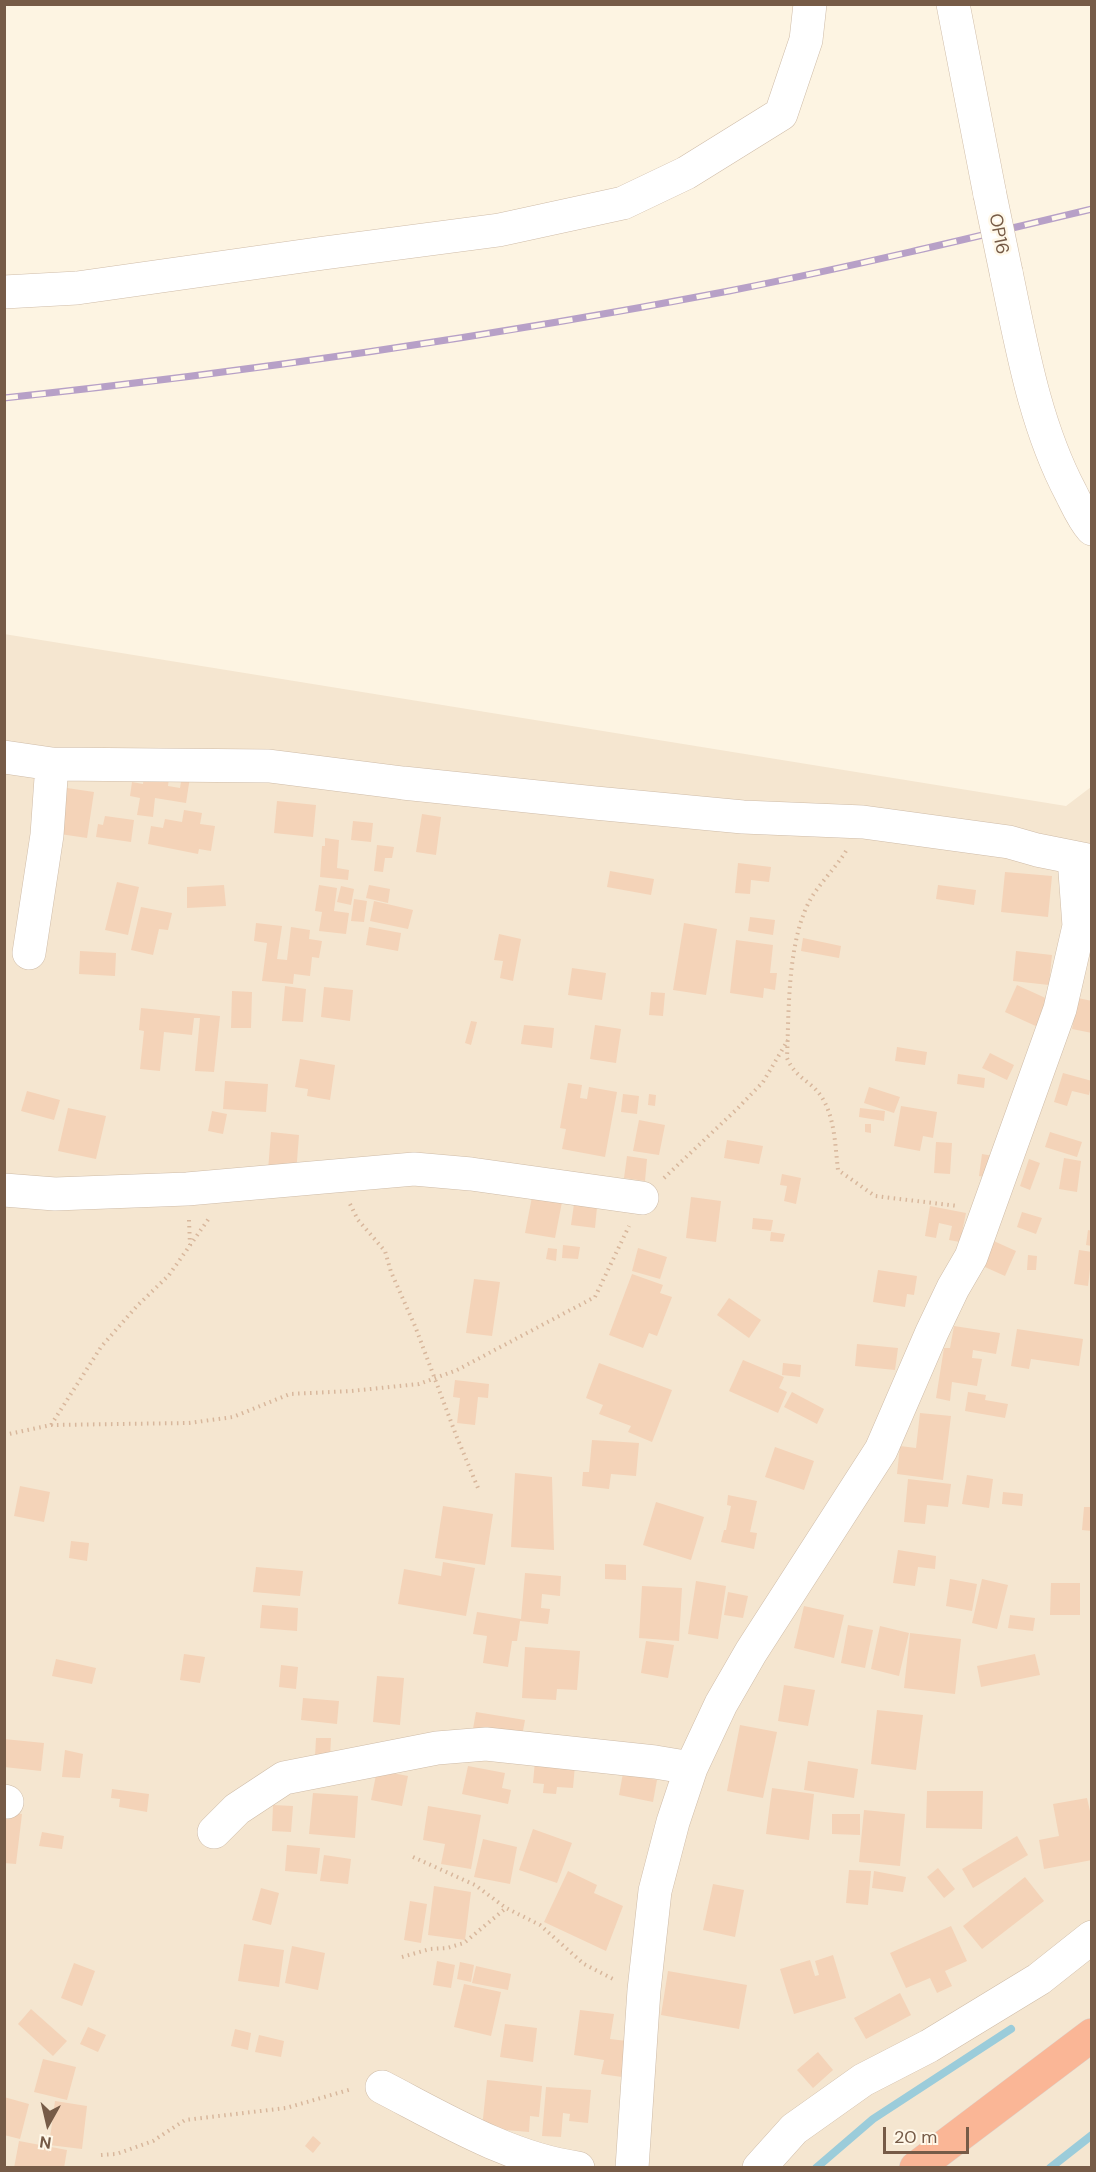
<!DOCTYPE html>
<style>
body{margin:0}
#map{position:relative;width:1096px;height:2172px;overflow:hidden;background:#fdf4e2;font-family:"DM Sans",sans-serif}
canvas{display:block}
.frame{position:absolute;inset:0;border:6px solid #765b47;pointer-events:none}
.north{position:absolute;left:18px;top:2094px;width:60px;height:60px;-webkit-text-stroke:4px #fff8e9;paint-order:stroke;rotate:188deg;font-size:16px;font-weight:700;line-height:24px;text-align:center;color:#765b47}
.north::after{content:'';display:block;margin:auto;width:21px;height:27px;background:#765b47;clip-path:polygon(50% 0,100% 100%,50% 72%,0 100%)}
.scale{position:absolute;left:883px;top:2127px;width:86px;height:27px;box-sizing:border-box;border:3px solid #765b47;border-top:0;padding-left:8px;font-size:18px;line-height:21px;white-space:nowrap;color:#765b47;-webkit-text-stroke:4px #fff8e9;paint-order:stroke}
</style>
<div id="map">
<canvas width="1096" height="2172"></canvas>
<div class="frame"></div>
<div class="north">N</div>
<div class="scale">20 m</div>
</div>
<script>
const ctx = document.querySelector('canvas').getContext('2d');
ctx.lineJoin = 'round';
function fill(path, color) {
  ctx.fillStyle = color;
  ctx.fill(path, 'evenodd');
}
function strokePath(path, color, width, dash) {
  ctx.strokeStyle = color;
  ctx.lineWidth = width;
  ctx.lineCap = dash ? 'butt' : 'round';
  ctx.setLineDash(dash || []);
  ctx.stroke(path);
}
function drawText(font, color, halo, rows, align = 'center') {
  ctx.font = font + ' "DM Sans",sans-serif';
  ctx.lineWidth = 5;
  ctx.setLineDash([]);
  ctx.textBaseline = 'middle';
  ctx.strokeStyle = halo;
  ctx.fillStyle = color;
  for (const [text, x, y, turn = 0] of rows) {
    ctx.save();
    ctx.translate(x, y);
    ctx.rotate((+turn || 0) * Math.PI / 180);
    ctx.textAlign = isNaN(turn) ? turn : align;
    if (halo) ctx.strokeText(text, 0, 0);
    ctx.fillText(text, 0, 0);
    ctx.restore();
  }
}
fill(new Path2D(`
 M4,634l1062,172 25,-19v1380h-1086z`), '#f5e6d0');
strokePath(new Path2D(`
 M816,2168l57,-49 138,-90
 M1050,2168l42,-33`), '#9bccda', 8);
fill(new Path2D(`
 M144,775l25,3 -1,8 12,2 2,-12 8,1 -4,26 -31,-5 -2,19 -16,-2 3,-17 -10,-2 2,-14 11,2z
 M67,788l27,4 -7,46 -27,-4z
 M277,801l39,4 -3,32 -39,-4z
 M184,810l18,3 -2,11 15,2 -4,25 -12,-2 -1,5 -50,-10 3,-18 12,2 2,-9 17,3z
 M422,814l19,3 -5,38 -20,-3z
 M105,816l29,4 -3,22 -35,-5 2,-13 5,1z
 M353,821l20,2 -2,19 -20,-2z
 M325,838l14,2 -2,28 12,2 -1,10 -28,-3 2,-31h3z
 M377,845l17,2 -2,11h-7l-2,14 -9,-1z
 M738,863l33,4 -2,15 -18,-2 -1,14 -15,-1z
 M610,871l44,8 -3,16 -44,-8z
 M1005,872l47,4 -4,41 -47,-5z
 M117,882l22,5 -11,48 -23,-5z
 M224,885l2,21 -39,2v-21z
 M319,885l18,3 -3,23 15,2 -3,21 -27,-3 3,-19 -7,-1z
 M369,885l21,4 -2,14 -22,-5z
 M938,885l38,5 -2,15 -38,-6z
 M341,886l13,3 -3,16 -14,-3z
 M354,899l13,2 -3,21 -13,-1z
 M374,901l39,9 -5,19 -38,-8z
 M141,907l31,6 -4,17 -9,-1 -6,26 -22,-5z
 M750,917l25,3 -2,15 -25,-4z
 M256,923l26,3 -5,33 10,1 4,-33 19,3 -1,9 13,2 -3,17 -7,-1 -2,19 -16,-2 -1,10 -31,-3 5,-38 -13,-2z
 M684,923l33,6 -11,66 -33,-5z
 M369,927l32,6 -3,18 -32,-6z
 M499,934l22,5 -8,42 -13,-3 3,-17 -9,-1z
 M803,938l38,8 -2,12 -38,-7z
 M736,940l37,5 -3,28h7l-2,17 -11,-2 -1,10 -33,-5z
 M80,951l36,2 -1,23 -36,-2z
 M1016,951l36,4 -3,30 -36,-4z
 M572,968l34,5 -4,27 -34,-5z
 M1017,985l35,16 -12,27 -35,-16z
 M285,986l21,3 -3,33 -21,-1z
 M324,987l29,3 -3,31 -29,-4z
 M232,991l20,1 -1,36h-20z
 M651,992l14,1 -2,23 -14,-1z
 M1078,998l14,3v32l-20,-4z
 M141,1008l79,8 -6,56 -19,-1 5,-53h-6l-2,17 -28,-3 -4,39 -20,-2 4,-38 -5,-1z
 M471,1021l6,1 -6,23 -6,-2z
 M524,1025l30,3 -2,20 -31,-4z
 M595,1025l26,4 -5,34 -26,-4z
 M897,1047l30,5 -2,13 -30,-4z
 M990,1053l24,12 -7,15 -25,-12z
 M300,1059l35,6 -5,35 -23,-4 1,-7 -13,-2z
 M1063,1073l29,8 -3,14 -17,-4 -5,15 -13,-4z
 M958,1074l27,4 -1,10 -27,-4z
 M225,1081l43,3 -2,28 -43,-3z
 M568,1083l14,2 -2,13 7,1 2,-12 28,5 -12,65 -43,-8 4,-20 -6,-1z
 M869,1087l31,10 -6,16 -30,-10z
 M27,1091l33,9 -6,20 -33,-9z
 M623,1094l16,2 -2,18 -16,-2z
 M649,1094l7,1 -1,11 -7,-1z
 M901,1106l36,6 -4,26 -10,-2 -3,15 -26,-5z
 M68,1108l38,8 -10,43 -38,-8z
 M860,1108l25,3 -1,10 -25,-4z
 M212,1111l15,3 -4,20 -15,-3z
 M639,1120l26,5 -6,30 -26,-4z
 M865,1124h6v9l-6,-1z
 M271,1132l28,3 -3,39 -28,-3z
 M1050,1132l32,10 -5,15 -32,-10z
 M727,1140l36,6 -4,18 -35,-6z
 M936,1142l16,1 -2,31 -16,-1z
 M982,1154l11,2 -4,22 -10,-2z
 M627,1156l20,3 -2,22 -21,-3z
 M1064,1158l17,3 -4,31 -18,-3z
 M1029,1159l11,4 -10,27 -10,-4z
 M782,1174l19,4 -5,26 -12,-3 3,-15 -7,-1z
 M532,1197l30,5 -7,36 -30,-5z
 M691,1197l30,4 -5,41 -30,-4z
 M574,1204l23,3 -2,21 -24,-3z
 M930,1206l36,7 -6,29 -11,-2 3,-14 -13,-3 -3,15 -11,-2z
 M1022,1212l20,6 -6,16 -19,-7z
 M753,1218l20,2 -2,11 -19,-2z
 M1088,1230l4,1v15l-6,-1z
 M771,1232l14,2 -2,8 -13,-1z
 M987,1238l29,13 -11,25 -29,-13z
 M563,1245l17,2 -2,12 -16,-1z
 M548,1248l9,1 -1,12 -10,-2z
 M638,1248l29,9 -7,22 -28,-8z
 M1079,1250l13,2 -4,34 -14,-2z
 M1028,1255l9,1 -1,14h-9z
 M878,1270l39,6 -3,19 -7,-1 -2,13 -32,-5z
 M632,1274l31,11 -3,8 12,4 -15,39 -8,-3 -6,15 -34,-13z
 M474,1279l26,3 -8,54 -26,-3z
 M729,1298l32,22 -12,18 -32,-23z
 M954,1326l46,7 -4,21 -23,-4 -1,8 10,1 -5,27 -25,-4 -2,19 -14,-3 8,-50h6z
 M1017,1329l66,10 -4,27 -48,-7 -2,10 -18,-3z
 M857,1344l41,4 -3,22 -40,-4z
 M743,1360l41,17 -5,11 8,4 -9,21 -49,-22z
 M599,1363l73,27 -20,52 -24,-10 3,-6 -32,-12 4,-9 -17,-7z
 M783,1363l18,2 -1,12 -18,-2z
 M455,1380l34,4 -1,14 -10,-1 -3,28 -18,-2 3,-25 -7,-1z
 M792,1392l32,17 -7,15 -33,-17z
 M968,1392l18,3 -1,5 23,4 -3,14 -40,-7z
 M920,1413l31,3 -8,64 -46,-6 3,-28 16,2z
 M592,1440l47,3 -3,33 -25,-2 -2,15 -27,-3 1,-14h6z
 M775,1447l39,14 -10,29 -39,-13z
 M515,1473l37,4 2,73 -43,-3z
 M967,1475l26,4 -4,29 -27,-4z
 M908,1479l43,5 -3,23 -21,-2 -2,19 -21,-2z
 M20,1486l30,6 -6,30 -30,-6z
 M1003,1492l20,2 -1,12 -20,-2z
 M728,1495l29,6 -7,31 7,1 -3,16 -33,-7 3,-12h2l5,-24 -4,-1z
 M656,1502l48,15 -13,43 -48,-15z
 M443,1506l50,8 -8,51 -50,-7z
 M1084,1507h8v24l-10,-1z
 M71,1541l18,2 -2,18 -18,-3z
 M898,1550l38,6 -1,13 -17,-2 -3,19 -22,-3z
 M443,1562l32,6 -9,48 -68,-12 6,-35 37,7z
 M605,1564l21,1v15l-21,-1z
 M256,1567l47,4 -3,25 -47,-4z
 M525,1573l36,3 -1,20 -18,-2 -1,14 9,1 -2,15 -28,-3 -3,20h-5l-4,26 -25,-4 4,-27 -14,-2 4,-22 44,7z
 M950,1579l27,5 -5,27 -26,-5z
 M982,1579l26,6 -11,44 -25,-6z
 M696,1581l30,5 -8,53 -30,-5z
 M1051,1583h29v32h-30z
 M642,1586l40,2 -3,53 -40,-3z
 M728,1592l20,4 -5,22 -19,-3z
 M262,1605l36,3 -1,23 -37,-3z
 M804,1606l40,9 -10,43 -40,-10z
 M1010,1615l25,3 -2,13 -25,-3z
 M848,1625l25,5 -8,38 -24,-5z
 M880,1626l29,7 -10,43 -28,-7z
 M910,1633l51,6 -6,55 -51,-6z
 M646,1641l28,4 -6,33 -27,-5z
 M525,1647l55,4 -3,39 -20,-1 -1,11 -34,-2z
 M184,1654l21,3 -5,26 -20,-3z
 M1035,1654l5,21 -59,12 -4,-21z
 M56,1659l40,9 -4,16 -40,-8z
 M281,1665l17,2 -2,22 -17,-2z
 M377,1676l27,2 -4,47 -27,-3z
 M784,1685l31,5 -7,36 -30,-5z
 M303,1698l36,3 -2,23 -36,-4z
 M877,1710l46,5 -7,55 -45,-6z
 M476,1712l49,8 -5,27 -49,-7z
 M740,1725l37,7 -14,66 -36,-7z
 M316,1738h15l-1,20 -15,-1z
 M4,1739l40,4 -3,28 -37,-4z
 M65,1750l18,4 -3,24 -18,-1z
 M535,1761l40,4 -2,23 -16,-1 -1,7 -13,-1 1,-9 -11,-1z
 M808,1761l50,8 -4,29 -50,-8z
 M468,1766l37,7 -3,15 9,2 -3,14 -46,-10z
 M377,1770l31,6 -6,30 -31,-6z
 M623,1773l34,7 -4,22 -34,-7z
 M772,1788l42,6 -5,46 -43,-6z
 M112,1789l37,5 -2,18 -28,-5 1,-8 -9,-1z
 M927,1791h56l-1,38 -56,-1z
 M313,1793l45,3 -3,42 -46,-4z
 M1087,1798l5,22v40l-48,9 -5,-29 20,-4 -6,-32z
 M273,1805l20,1 -2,26 -19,-1z
 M428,1806l53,9 -10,54 -30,-5 4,-20 -22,-4z
 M864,1810l41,4 -5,52 -41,-4z
 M4,1812l18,2 -6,50 -12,-1z
 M832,1814h28v21l-28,-1z
 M533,1829l39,14 -15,40 -38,-13z
 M42,1832l22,4 -2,13 -23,-3z
 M1017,1836l11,19 -55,33 -11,-19z
 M483,1839l34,8 -7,37 -36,-7z
 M287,1845l33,3 -3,26 -32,-3z
 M324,1855l27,4 -3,25 -28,-3z
 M938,1868l17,21 -11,9 -17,-21z
 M849,1870l22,1 -3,34 -22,-2z
 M568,1871l29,14 -3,8 29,13 -17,45 -62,-29z
 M874,1871l32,6 -3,15 -31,-4z
 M1025,1877l19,24 -62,48 -19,-23z
 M713,1884l31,6 -9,47 -32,-7z
 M434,1886l37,6 -6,48 -37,-5z
 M261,1888l18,5 -8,32 -19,-5z
 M410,1901l17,3 -6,39 -17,-3z
 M951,1926l16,35 -22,10 7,15 -15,7 -7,-15 -24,10 -16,-35z
 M244,1944l40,6 -5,37 -41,-6z
 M292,1946l33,7 -7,37 -33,-7z
 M833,1955l13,43 -52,16 -14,-45 30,-9 5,16 4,-1 -4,-14z
 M437,1961l18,4 -4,23 -18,-3z
 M460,1962l14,3 -3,17 -14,-3z
 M74,1963l21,8 -13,35 -21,-8z
 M476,1966l35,8 -3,16 -36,-7z
 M668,1971l79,14 -8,44 -78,-14z
 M464,1984l37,8 -10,44 -37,-9z
 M900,1993l11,22 -45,24 -12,-21z
 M31,2009l36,32 -14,15 -35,-32z
 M580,2010l34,4 -4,25 17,2 -5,36 -21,-3 3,-14 -30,-5z
 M505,2024l32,4 -4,34 -33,-5z
 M88,2027l18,8 -8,17 -18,-8z
 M235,2029l16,4 -3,17 -17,-4z
 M259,2035l25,6 -3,16 -26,-5z
 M818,2052l15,18 -20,18 -16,-18z
 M43,2059l33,8 -9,33 -33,-8z
 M487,2080l55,6 -3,31 -9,-1 -1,16 -47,-4z
 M546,2087l45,3 -3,33 -19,-2 1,-7 -7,-1 -2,24 -19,-1z
 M4,2097l25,7 -9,35 -16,-4z
 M55,2101l32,5 -5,43 -33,-4z
 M313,2136l8,7 -8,10 -8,-7z
 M19,2141l48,9 -3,18h-50z`), '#f4d3b8');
const street = new Path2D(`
 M953,4l37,191
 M1006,272c16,76 29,153 65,221 6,12 12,26 21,36
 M4,292l73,-4 247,-35 175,-23 124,-27 63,-30 95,-59 25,-74 4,-36
 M4,757l48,7 217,2 134,17 192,20 148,14 120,5 146,20 28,8 55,11
 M29,953l18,-118 5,-71
 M4,1190l51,4 132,-5 227,-20 57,5 171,24
 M4,1801l3,1
 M214,1832l23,-23 47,-31 153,-30 49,-4 169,18 36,6
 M382,2087c60,31 128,72 196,81
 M632,2168l12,-178 11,-99 18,-69 18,-54 30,-64 30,-52 130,-202 51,-118 21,-44 18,-31 89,-248 19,-83 -5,-68
 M759,2168l35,-39 69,-49 66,-34 110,-67 53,-42`);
const highway = new Path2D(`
 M916,2168l176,-133`);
strokePath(street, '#cfbca8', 34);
strokePath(highway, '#dbd4cf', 34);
strokePath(new Path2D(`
 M846,851c-10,16 -23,29 -33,44 -26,41 -24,115 -26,163 9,21 23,22 34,38 14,21 14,49 17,74l37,26 83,10
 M664,1178l73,-69 26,-27 25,-42
 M350,1204l8,16 27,31 6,21 24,54 41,109 22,53
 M189,1220l1,25
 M51,1425l50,-78 35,-40 33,-32 41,-58
 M4,1435l47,-10 138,-2 44,-6 57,-23 61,-3 68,-7 38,-14 138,-73 34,-71
 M413,1857l62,28 31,23 34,17 44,39 31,16
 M402,1957l28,-8 17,-1 17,-5 42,-35
 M101,2155l15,-1 37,-13 32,-21 101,-12 66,-19`), '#d8b79c', 4, [1.5, 4.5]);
strokePath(street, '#fff', 33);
strokePath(highway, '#fab696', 33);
const rail = new Path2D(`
 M4,398c243,-26 485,-61 725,-107 121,-24 242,-53 363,-82`);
strokePath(rail, '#b7a0c7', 7);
strokePath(rail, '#fff8e9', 4.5, [14]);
const streetBridge = new Path2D(`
 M990,195l16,77`);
strokePath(streetBridge, '#cfbca8', 34, []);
strokePath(streetBridge, '#fff', 33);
drawText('18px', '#765b47', '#fff8e9', [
 ["OP16",998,234,79]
]);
</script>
